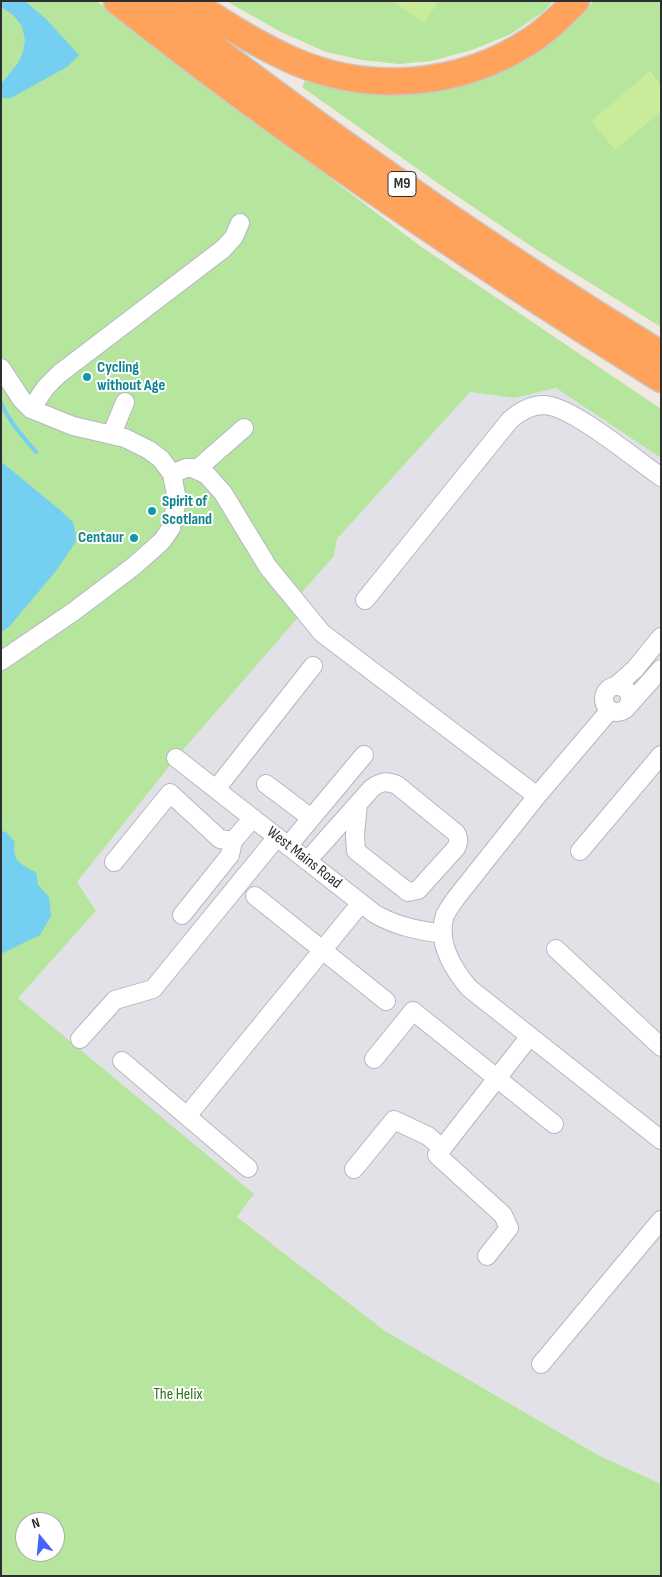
<!DOCTYPE html>
<style>
body{margin:0}
#map{position:relative;width:662px;height:1577px;overflow:hidden;background:#efe9e1;font-family:"Sofia Sans Condensed",sans-serif}
canvas{display:block}
.frame{position:absolute;inset:0;border:2px solid #2e2e2e;pointer-events:none}
.north{position:absolute;left:15px;top:1512px;width:50px;height:50px;box-sizing:border-box;background:#fff;border:1px solid #ababab;border-radius:50%;rotate:343deg;font-size:14px;font-weight:700;line-height:20px;text-align:center;color:#2e2e2e}
.north::after{content:'';display:block;margin:auto;width:18px;height:22px;background:#4264fb;clip-path:polygon(50% 0,100% 100%,50% 72%,0 100%)}
</style>
<div id="map">
<canvas width="662" height="1577"></canvas>
<div class="frame"></div>
<div class="north">N</div>
</div>
<script>
const ctx = document.querySelector('canvas').getContext('2d');
ctx.lineJoin = 'round';
function fill(path, color) {
  ctx.fillStyle = color;
  ctx.fill(path, 'evenodd');
}
function strokePath(path, color, width, dash) {
  ctx.strokeStyle = color;
  ctx.lineWidth = width;
  ctx.lineCap = dash ? 'butt' : 'round';
  ctx.setLineDash(dash || []);
  ctx.stroke(path);
}
function drawText(font, color, halo, rows, align = 'center') {
  ctx.font = font + ' "Sofia Sans Condensed",sans-serif';
  ctx.lineWidth = 4;
  ctx.setLineDash([]);
  ctx.textBaseline = 'middle';
  ctx.strokeStyle = halo;
  ctx.fillStyle = color;
  for (const [text, x, y, turn = 0] of rows) {
    ctx.save();
    ctx.translate(x, y);
    ctx.rotate((+turn || 0) * Math.PI / 180);
    ctx.textAlign = isNaN(turn) ? turn : align;
    if (halo) ctx.strokeText(text, 0, 0);
    ctx.fillText(text, 0, 0);
    ctx.restore();
  }
}
fill(new Path2D(`
 M556,388l105,70v1026l-63,-29 -213,-124 -148,-114 17,-22 -236,-197 78,-87 -19,-29 99,-124 116,-155 42,-47 3,-17 133,-147 45,6z`), '#e3e1e8');
fill(new Path2D(`
 M1,1h96l323,245 241,163v49l-105,-70 -41,10 -45,-6 -133,147 -3,17 -37,42 4,16 -125,144 -99,124 19,29 -78,87 236,196 -17,23 148,114 213,124 63,29v92h-660zM25,1522h30v30h-30z
 M226,1h327l-10,11 -32,22 -39,16 -41,11 -32,3 -37,-4 -36,-8 -45,-20z
 M594,1h67v85l-11,-14 -35,77 46,-38v216l-124,-77 -98,-66 -137,-97 6,-12 38,11 196,-38z`), '#b6e59e');
fill(new Path2D(`
 M392,1h47l-15,22z
 M649,72l12,14v25l-46,39 -24,-29z`), '#c9ec9a');
fill(new Path2D(`
 M1,1h24l21,18 33,36 -12,12 -56,31h-10v-14l17,-21 5,-11 2,-12 -3,-14 -9,-11 -12,-8z
 M3,463l57,47 13,12 3,12 -1,9 -19,28 -47,56 -8,5v-168z
 M1,831l5,1 9,10c-4,18 7,24 21,30l2,13 11,12 2,19 -11,19 -39,19z`), '#75cff0');
strokePath(new Path2D(`
 M1,403c8,18 22,34 35,49`), '#75cff0', 4);
const minor = new Path2D(`
 M1,368l21,32 9,9 42,17 52,12 24,12 12,9 11,15 5,26 -6,28 -9,13 -28,25 -61,46 -72,49
 M31,409l15,-22 13,-13 164,-125 11,-12 6,-14
 M115,436l-1,-7 11,-27
 M196,470l48,-42
 M172,474l14,-6h7l14,7 16,18 45,74 54,66 215,163
 M365,600l145,-180c9,-8 20,-15 34,-15 28,1 91,54 117,72
 M604 699a13 13 0 1 1 26 0a13 13 0 1 1-26 0Z
 M616,686l19,-17 26,-32
 M627,707l34,-38
 M610,710l-73,86 -81,102c-4,6 -8,11 -11,17 -9,27 8,54 24,73l192,152
 M176,758l199,156c23,13 43,16 68,20
 M266,784l45,34
 M216,789l97,-123
 M288,846l76,-91
 M580,851l81,-96
 M307,861l65,-73c10,-7 14,-7 25,-3l59,48c3,6 3,9 0,15l-38,42 -10,2 -52,-41 -1,-16 3,-31
 M114,862l56,-69 50,46 13,2 20,-23
 M255,896l131,105
 M182,915l48,-60 3,-14
 M556,949l105,98
 M80,1039l35,-39 38,-11 124,-152
 M374,1059l39,-48 141,113
 M122,1061l126,107
 M187,1116l174,-213
 M354,1169l40,-49 34,16 14,12
 M487,1256l22,-28 -6,-13 -66,-60 93,-119
 M541,1364l120,-144`);
const highway = new Path2D(`
 M117,1c173,137 356,261 544,378
 M152,1c164,125 332,246 509,353
 M190,1c34,23 69,45 106,61 76,32 165,24 234,-21 17,-11 32,-26 46,-40`);
strokePath(minor, '#b4b7c1', 20);
strokePath(highway, '#c9c9c9', 29);
strokePath(minor, '#fff', 18);
strokePath(highway, '#ffa35c', 26);
for (const [x, y, r, color] of [
 [87,377,5,"#0f9aa8"],
 [152,511,5,"#0f9aa8"],
 [134,538,5,"#0f9aa8"]
]) {
  const dot = new Path2D();
  dot.arc(x, y, r, 0, 2 * Math.PI);
  ctx.fillStyle = color;
  ctx.fill(dot);
  strokePath(dot, '#fff', 2);
}
for (const [x, y, w] of [
 [402,184,28]
]) {
  const box = new Path2D();
  box.roundRect(x - w / 2, y - 12.5, w, 25, 4);
  ctx.fillStyle = '#fff';
  ctx.fill(box);
  strokePath(box, '#2e2e2e', 1);
}
drawText('bold 15px', '#2e2e2e', null, [
 ["M9",402,184]
]);
drawText('bold 16px', '#0d838f', '#fff', [
 ["Cycling",97,368],
 ["without Age",97,386],
 ["Spirit of",162,502],
 ["Scotland",162,520],
 ["Centaur",124,538,"right"]
], 'left');
drawText('16px', '#2e2e2e', '#fff', [
 ["West Mains Road",304,858,38]
]);
drawText('16px', '#2c6e1b', '#fff', [
 ["The Helix",178,1395]
]);
</script>
